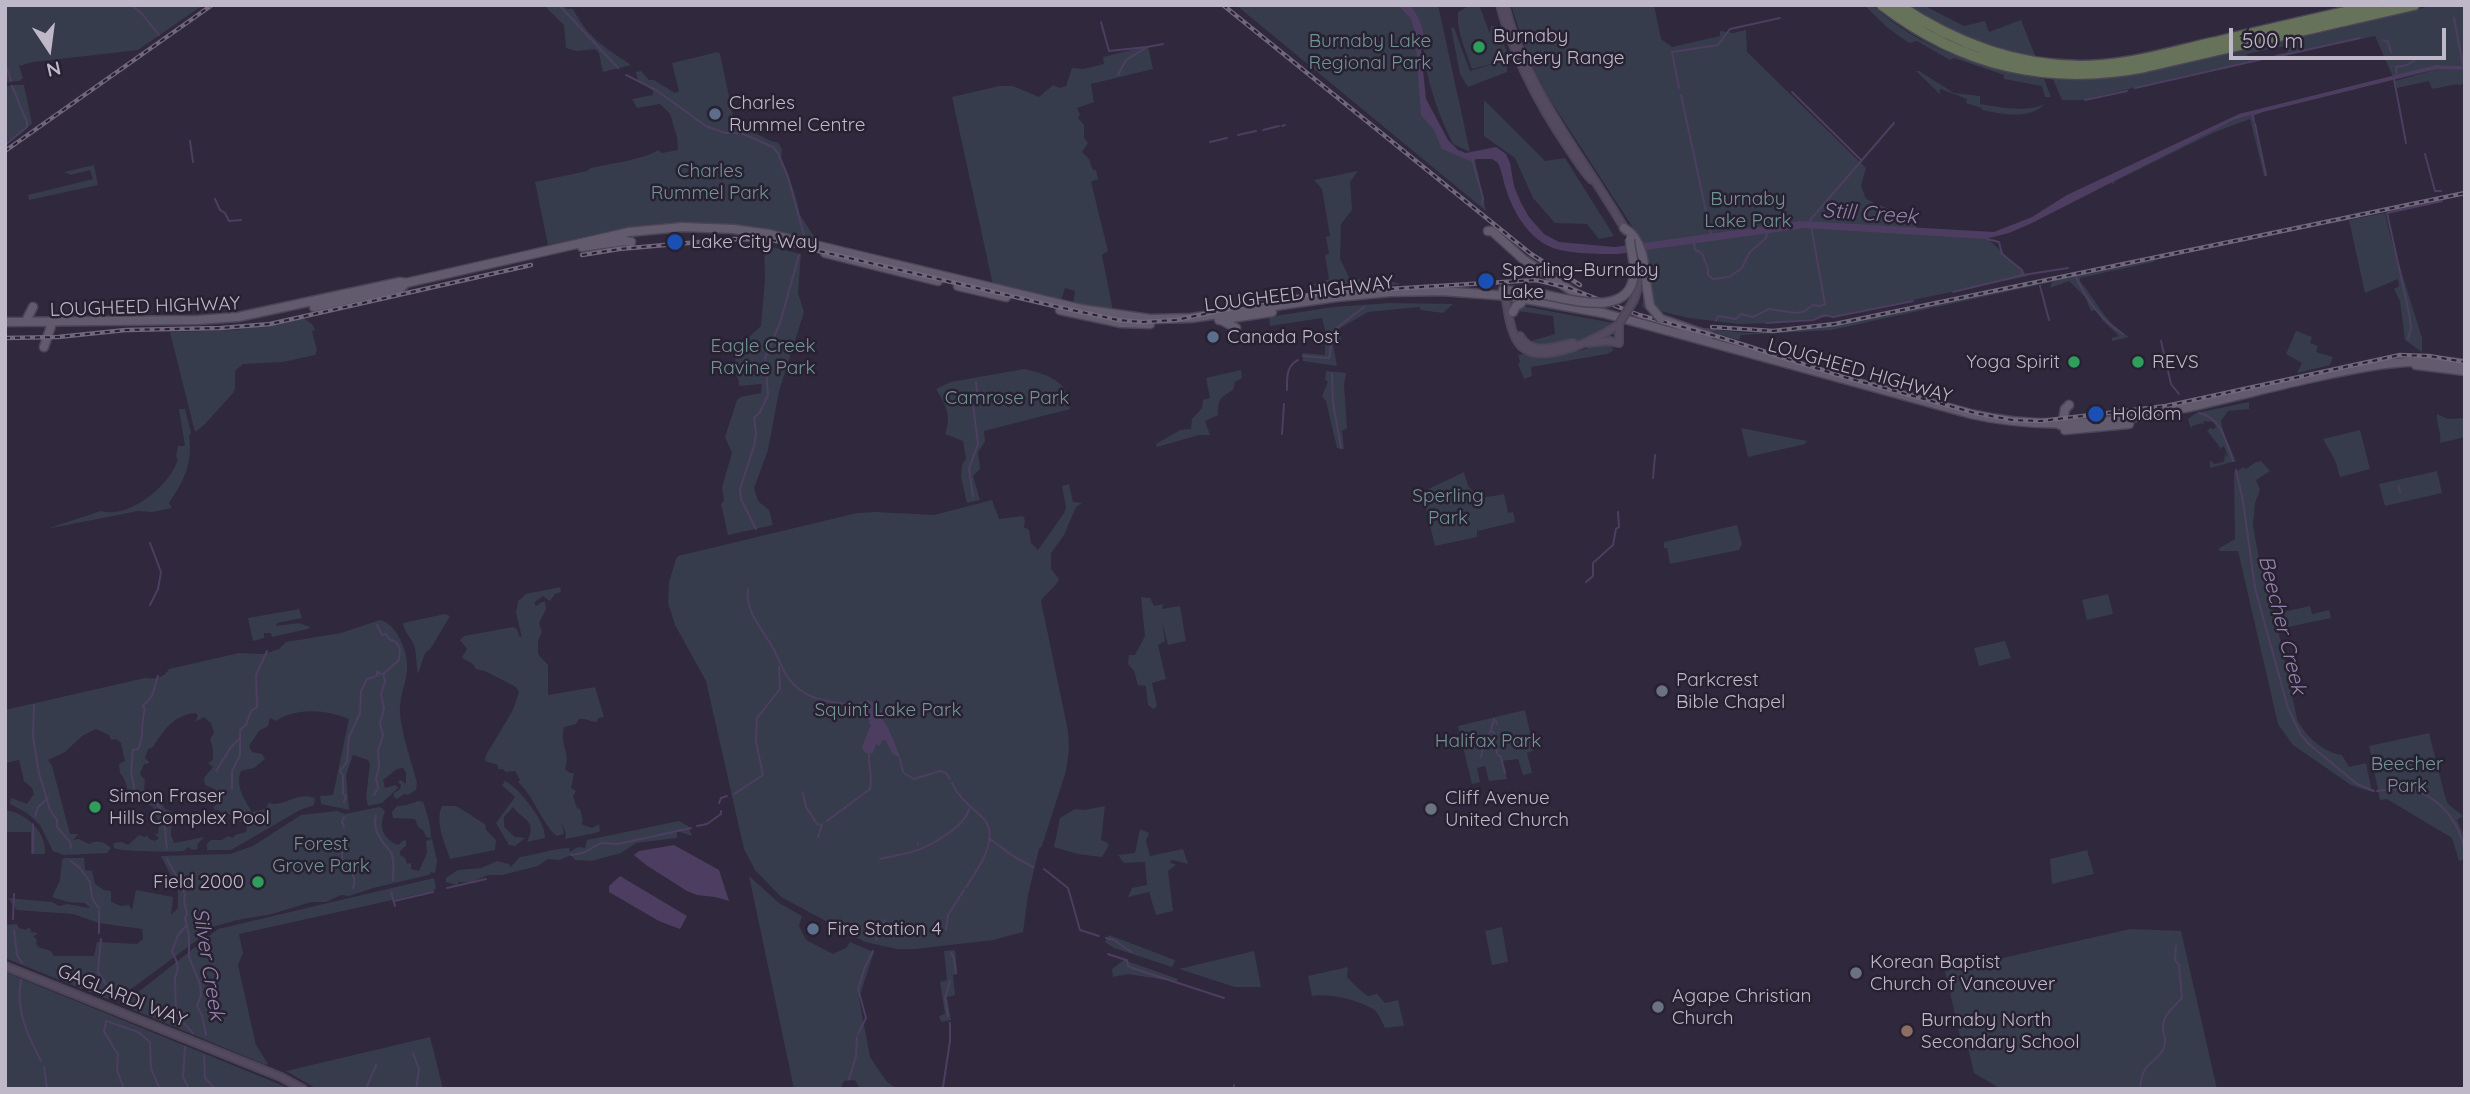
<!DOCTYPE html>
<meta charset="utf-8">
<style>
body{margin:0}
#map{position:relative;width:2470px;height:1094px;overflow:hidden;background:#30283c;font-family:Quicksand,sans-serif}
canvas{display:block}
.frame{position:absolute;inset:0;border:7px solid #bfb8c8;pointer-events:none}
.north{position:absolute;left:14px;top:14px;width:70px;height:70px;-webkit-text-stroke:5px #282132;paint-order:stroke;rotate:167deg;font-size:19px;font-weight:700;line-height:28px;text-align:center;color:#bfb8c8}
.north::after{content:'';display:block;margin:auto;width:24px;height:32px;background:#bfb8c8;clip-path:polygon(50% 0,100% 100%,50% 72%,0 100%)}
.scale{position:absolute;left:2229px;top:28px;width:217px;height:32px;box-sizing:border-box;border:4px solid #bfb8c8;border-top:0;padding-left:9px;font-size:21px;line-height:24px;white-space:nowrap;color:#bfb8c8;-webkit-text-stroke:5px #282132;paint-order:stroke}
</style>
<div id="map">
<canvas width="2470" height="1094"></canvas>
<div class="frame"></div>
<div class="north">N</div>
<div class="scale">500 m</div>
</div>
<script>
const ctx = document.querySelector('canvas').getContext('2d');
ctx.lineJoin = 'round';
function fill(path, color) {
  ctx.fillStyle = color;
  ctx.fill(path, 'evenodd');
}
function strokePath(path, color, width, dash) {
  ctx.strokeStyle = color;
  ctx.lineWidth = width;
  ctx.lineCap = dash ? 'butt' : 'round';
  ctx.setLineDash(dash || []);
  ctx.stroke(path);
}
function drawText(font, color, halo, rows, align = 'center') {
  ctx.font = font + ' Quicksand,sans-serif';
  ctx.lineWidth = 5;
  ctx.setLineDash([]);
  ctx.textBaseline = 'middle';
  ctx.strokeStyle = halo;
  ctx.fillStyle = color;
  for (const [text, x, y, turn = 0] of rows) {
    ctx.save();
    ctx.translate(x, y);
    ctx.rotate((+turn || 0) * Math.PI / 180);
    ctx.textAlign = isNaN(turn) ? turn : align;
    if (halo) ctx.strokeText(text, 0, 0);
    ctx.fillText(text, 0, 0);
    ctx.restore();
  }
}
fill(new Path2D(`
 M5,5h198l-65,45 -105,12 -14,4 4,12 -4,3 -14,1z
 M544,5h19l4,4h6c17,31 30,37 58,56l-28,7 -4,-19 -4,-4 -18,2 -11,-3 -2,-23z
 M1236,5h164l12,11 5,20 5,74 25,40 28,10 11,51z
 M1408,5h30l32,147 -17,-8c-11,-22 -21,-48 -26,-72 -7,-29 3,-41 -19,-67z
 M1479,5l11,29 1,-8h5l12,28 -1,18 -39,15 -8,-13 -9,-47 3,1 16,43 29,-9 -27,7c-6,-18 -16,-38 -14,-57l11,-6z
 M1511,5h143l7,34 11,8 48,-11v-5l13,2 13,-3 1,22 119,116 -5,18 5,13c15,8 49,17 53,33l67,5 42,39 -192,40 -62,7 -35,1 -50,-6 -47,-11 7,-35 -10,-35 -92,-142 -19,-38z
 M1864,5h8c48,44 110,64 172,74l7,18h-6l-3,-11 -38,-7v-4l-50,-17 -4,2 -33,-19 -8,2 -21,-15z
 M1909,5h14l41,21 21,-5 4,11 32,-12 15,38c-46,-8 -89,-26 -127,-53z
 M2434,5h31l-1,61 -28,-1 -43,12 -18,-41 -100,21 -1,-2 14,-3 -2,-6 -39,8 1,6 24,-4v2l-80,16 -110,26h-20l-9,-21c60,3 116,-12 174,-25 69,-15 139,-31 207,-49z
 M1148,46l5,23 -62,15 3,18 -17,6 3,7 -2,3 6,7v13l4,5 -6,9 7,7 4,11h3l2,9 -7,3 17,69 -6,4 11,56 -40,-7 2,-13 -10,-3 -4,13 -68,-16 -41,-188 47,-11h14l26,11 14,-12 7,3 6,-2 6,-18 11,1 21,-5 -1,-7z
 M718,52l2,2 15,71c8,-1 28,15 44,18l3,7 -1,8 13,33 6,24 17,26c-44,-10 -92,-20 -137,-19 -45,2 -88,13 -132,23l-13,-63 52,-11 4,-3c17,-4 55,-9 67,-18l4,3 16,-3 -1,-13 -7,-23 -10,-10 -23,4 -5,-9 21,-4v-4l-15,-11 -2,-8 5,-1 8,9h5l21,13 4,-2 -7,-28z
 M2437,69l28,1v12l-6,4 -1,-2 -26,5 -3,-8 -32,7 -2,-7z
 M1916,71h3l35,22 26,3v8c19,3 47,9 64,0 -12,16 -44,10 -62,6v-2l-16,-5 1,-4 -26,-10 -2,1 2,5z
 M12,85h12l8,39 -27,19v-56z
 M1484,100l61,61 20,-3 49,78 -15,3 -12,-15 -32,-1 -22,-25 -18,-40 -31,-22z
 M2252,115l14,61h-2l-14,-57 -35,13 -100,49 -2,4 -2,-4 123,-61z
 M94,165l4,20 -69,15 -1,-5 65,-16 -3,-9 -19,5 -7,-3z
 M1358,171l-8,11 2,28 -11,14 -1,35 10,20 36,1 15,4 -79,7 -9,-7 16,-5 -4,-24 4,-1 -3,-17 4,-1 -8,-47 -8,-9z
 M2385,213l5,22 32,103v14l-17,-12 -5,-39 -6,-12 5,-3 -1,-7 -33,14 -16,-73z
 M764,245l37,9 -3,39 6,19 -25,79 -11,59 -14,38 4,13 11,9 4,15 -45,10 -7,-31 3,-3 -2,-14 10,-34 -7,-16 12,-37 4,-3 20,-4 1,-9 -23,2c1,-7 -4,-10 -4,-16 -2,-21 13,-32 26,-44l4,-47z
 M2158,259l-5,3 -73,16v3c19,23 22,38 49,56l-17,4v-3l7,-2 -16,-15 -7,-11 -5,1 -6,-14 -16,-16 -19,7 2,-6 -221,48 -90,5 -2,5 -45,-13 51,6h27l55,-6z
 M1390,303l63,1 -10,9 -22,-3 -2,-3 -51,5 -33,19 6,7v5l-7,-1 -1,3 4,21 -34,-5 -1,-8 23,2v-25l-3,-12 -52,8 -1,-9 64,-10z
 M1522,306l91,17c-18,14 -65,31 -86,19l28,-8 -2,-18 -35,-5z
 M303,318l9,6 3,6 -3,1 5,19 -2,5 -32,7 -40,2 -8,7v17l-2,5 -28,31 -10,8 -25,-100 67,-2z
 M2296,331l16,6 -2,6 8,3 -2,6 17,5 -3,8 -33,8 5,-10 -16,-9z
 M1607,343l7,7 -7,4 -76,13 1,9 -8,3 -6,-15 2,-2 -2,-7 8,-1 13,3 35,-8 4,2z
 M1024,369c23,5 46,12 46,40l-86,22 1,11 -7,10 2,17 -7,7 7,24 -13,3 -6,-26 1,-12 4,-7 -3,-17 -18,-7c7,-18 1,-29 -9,-45l15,-7z
 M1241,370l1,8 -7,4 -2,8c-12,7 -16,10 -15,25l-13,6 5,14h-11l-42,12 -1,-3 24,-14 11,-1 1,-10 10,-11 1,-8 7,-2 -4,-20z
 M1326,371l20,2 -2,12 3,43 -5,3 2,18 -7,-1 -11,-47 -4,-5 6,-14 -3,-2z
 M2249,402v7l-21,2 -7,10 3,13 12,27 -26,7v-13v5l4,4 10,-2 1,-8 3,3 -4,-11 -6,4 2,-3 -13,-16 3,-3 4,1 2,-3 -3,-4 -9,-1 -1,4 -1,-2 -10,3 -1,3 -3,-10 8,-6z
 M179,409h6l6,24 -2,3c4,27 -5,45 -20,67l3,5 -20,4 -14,-1 -92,18 55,-18c28,8 69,-25 77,-52l-2,-2 2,-11h7z
 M2437,414l11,5 17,-1v19l-25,6c2,-11 -4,-18 -3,-29z
 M1741,428l66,13 -2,3 -57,13z
 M2360,430l10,39 -30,8 -5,-17 -12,-21z
 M2261,461l9,10 -14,9 4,10 -5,13 -2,23 6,33 9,19 6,36 36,-8 2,8 17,-4 2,8 -53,11 19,90c7,16 27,34 45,36l7,12 17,-4 6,29 -21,-7 -58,-40 -15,-21 -40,-173h-18l-2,-2 17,-10 -1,-66 9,-6 3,2 10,-7z
 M2437,471l5,22 -57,13 -6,-22z
 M1464,472l4,14 9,9 -1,4 28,-5 4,19 5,-1 2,10 -37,9 -1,-3v9l-42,9 -13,-54z
 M1069,484l4,18 9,1 -6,4 -12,28 -13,18v16l8,10c-3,8 -13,14 -18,22l27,130 1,18 -3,22 -24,75 -3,3 -11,46 -5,37 -30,8 -78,9h-18l-32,-7 -84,-45 -26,-27 -11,-21 -38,-168 -31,-56 -7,-22 1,-21 7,-23 2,-3 179,-43 19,-1 58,3 58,-15 7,19 24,-3 2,4 -1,7 5,3 2,13 7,7 26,-37 2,-6 -4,-21z
 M1737,525l5,19 -3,6 -69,14 -3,-16h-3v-6z
 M560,587l1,5 -6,2 -5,7 -7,-5 -9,7 2,3 6,-4h3l1,7 -7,14 3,9 -4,9v13l10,11v30l47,-8 9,30 -6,1 -1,4c-8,0 -10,-4 -18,-3l-3,5 -12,3c-5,17 7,25 1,42l5,4h4l-3,15 5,3 -3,5 4,12 3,1 3,12 -2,3 11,4 7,-4 1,7 -5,2 -30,6 1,-5 -5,-13 3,13 -7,2c-11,-6 -24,-41 -39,-54l2,-2 -5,-9 -9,1 -3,-3h-5v-4l-13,-4 1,-6 27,-45 6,-18 -3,-5 -31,-16 -9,-2 -3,-5 -9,-5 -2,-2 5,-8 -7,-9 4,-4 49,-9 4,2 2,7 3,1 -6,-24 2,-12 8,-7z
 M2108,594l5,20 -26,6 -5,-20z
 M1141,597l9,1 4,8 9,-2 -1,5 18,-3 6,35 -18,4 -6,-23 3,19 -7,4 8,34 -14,4 5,23 -4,3 -5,-4 -2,-19 -8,-1 -4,-14 -6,-7 1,-9h6l10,-19z
 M299,609l3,9 -25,5 -1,3 23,-3 11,4 -2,2 -36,8 -1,-4h-7v5l-11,3 -5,-23z
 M445,614l5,2 -19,32 -6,5 -7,21c-2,-9 -1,-19 -4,-29 -3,-8 -10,-13 -11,-22z
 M380,620c17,4 29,33 27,50 -1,14 -8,27 -7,43 2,23 11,47 17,70l-1,7 -8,5 -4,-1 -7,5 -3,-2v-4l6,-4 1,-5 -3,-1 2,-3 6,4v-11l-3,-5 -6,1 -14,11 2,8 11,-3 2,3 -16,15 -14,3 -2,-9 4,-33 -2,-4 -15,-5 -7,20 3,35 -28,-6 -1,-8 13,-1 16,-76c-23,-9 -51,-12 -73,2l-6,-3 -2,8 -9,5 -10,15 3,6 10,2 3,5 -11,9 -13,3c-6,15 3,28 11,41l13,-3 4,-6c15,5 27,-12 46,-5l-1,7 -14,5 -69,40h-24v-6l4,-4h11l6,-4 5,2 2,-3 11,-3 1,-4 -3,-5 -6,-2 -1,-7 -14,1 -2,-4 -7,-2 -1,-2 4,-3 -1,-14 -11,-5 -1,-7 9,-11 -5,-4 5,-3v-11l-3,-10 4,-6 -3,-10 -7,-6 -9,5 3,-6 -2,-3c-23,2 -32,17 -43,34l-5,2 -3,9 5,5 -6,1 -4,10 5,6 -1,8 11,10 7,3 2,7 8,4 -1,23 3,8 30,-6 -7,8 1,4 -6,1 -4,-3 -4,4c-13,1 -62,1 -70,-3l-1,-5 9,-1 6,3 11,-10 6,2 2,-2 2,4 6,2 4,-3 -5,-4h4l1,-10 -6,-17 -22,-12 -4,9c2,-10 0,-24 -7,-31l-1,-9 6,-3 -4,-18 -5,-4 -5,1 -2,-5 -13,-6 -14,7 -17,16 -17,8 4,6 18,68h8l-5,6 6,-1 10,5c9,-5 15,-2 22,4l-4,5 -43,2 -11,-4 -13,-26 -13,-12 -17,-9 1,-6 16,6 7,-10 -2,-6 -8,-7 -5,-21 -14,3v-53l140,-32c10,1 18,1 24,-9l70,-16 25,1 15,-5 7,-7 55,-9z
 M2005,641l6,17 -32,8 -5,-18z
 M1525,710l9,40 -7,3 5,20 -9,2 -5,-16 -16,2 5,18 -18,2 -4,-15 -8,2 3,14 -8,2 -14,-58z
 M2429,733l16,63 3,8 15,12 -6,4 8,18v21l-6,2 -7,-23 -65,-39 -7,1 -11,-54z
 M505,781c13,6 41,40 40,57l-18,4c11,-22 -5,-22 -14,-35l-9,10v10l11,10 10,1 -10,8 -6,-1 -13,-22 19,-26 -13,-12z
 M418,801l5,1c4,11 8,23 8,36l-5,-1 -3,-7 -5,-3 -3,-8 -22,-1 -1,-6 5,-6 10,-1z
 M442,806h14l29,18 1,6 10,10 -1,10 -45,9c-4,-14 -16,-36 -8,-53z
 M1105,806l-4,34 7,3v4l-6,10 -24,-3 -24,-7 6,-29 15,-9 10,1z
 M379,807l3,1 3,4c-7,14 -2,27 13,33l6,-5 2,1v5l-6,5v4l5,3 2,6 4,-1v6l8,2 8,-18 -1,-12 6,-2 5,22 -2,12 -4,-1 -2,3 -56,13 -24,8 -8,-1 -15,7h-15l-39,12 -35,6 -39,11 3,5 -5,5 -77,57 -9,2 -105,-42v-33l12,-1 2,4 7,2 3,-3 3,6 2,-1 4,2 -5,2 4,4 -1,3 2,4 13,4 3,5h40l3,-14 40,2 6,-5 -1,-10 -43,-6 -26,-9 -56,-4 -9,-12 44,4 7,4 8,-2 23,4 -5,-5 -17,-1 -16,-5 8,-17 2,-20 2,-2h20l1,12 7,1 3,13 9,6 7,1v11l10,4 8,-1 3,5 4,-20 37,7 -2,18 7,-7v-18l-17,-34 69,-2 23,-8 48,-31 36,-4 8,3z
 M5,810c21,3 42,22 40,44h-14v-22h-26z
 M679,821l9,5 4,10 -15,-5v7l-41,5 -15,10 -30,8 -16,-1 -4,-5 -11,5 -12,-1 -10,7 -36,9h-14l-16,7h-13l-2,3 -11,-3v-4l12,-8 23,-2 16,-7 12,3 2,3 9,-10c15,-2 36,-9 49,-9l1,4 8,-5 7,1 2,-8z
 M1140,829l9,4 -3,8 4,15 33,-7 5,15 -15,-4 -4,2 7,3 -8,6 5,40 -17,4 -7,-23 -21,5 4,-9 15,-3 -2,-23 -21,1 -6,-8 17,-2z
 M2087,850l7,24 -42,10 -2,-25z
 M749,876l30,27 23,13 -3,10 7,14 27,14 13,-6 4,-6 24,10 -15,46 11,59 16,24 11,8h-37l-5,-9 -11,1 -4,8h-46z
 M434,878l2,10 -3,3 -194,43 4,19 -5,12 18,80 12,19 -2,1 -144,-60 96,-76z
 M1502,927l6,35 -16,3 -7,-34z
 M2130,929l51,2 36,158h-216l-27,-16 -7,-30 -6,-3 -16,-69z
 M1109,935l66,25 -3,7 -58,-19 -9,-6z
 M955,950l2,24 -4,1 2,20 -8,2 4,23 -10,2 -2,-6 6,-2 -5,-32 7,-2 -3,-29z
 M1254,951l7,36h-26l-56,-18z
 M1124,960l54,19 -1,3 -49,-8 -15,3 -1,-8z
 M1348,967l-1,10c7,7 12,13 21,19l9,-2 8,9 13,-3 6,26 -19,2c-3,-6 -6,-15 -12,-19 -15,-9 -44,-16 -61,-13l-4,-20z
 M5,972l286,117h-286z
 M430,1037l13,52h-126l-31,-18z`), '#363c4c');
fill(new Path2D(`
 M1398,5h12c10,13 18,30 11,46l5,48 22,41 10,10 8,3 30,-6 10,7 4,9 4,23 7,17 8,14 15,17 15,8 56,5 186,-26 193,11 38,-15 35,-22 172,-81 197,-49 25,1 3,-2 1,6 -28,-1 -174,43 -9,3 2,14 -5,-14 -17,5 -202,103 -23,10 -24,6 -180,-11 -187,26c-19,0 -48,0 -65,-6 -24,-9 -40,-36 -47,-59 -3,-9 -4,-17 -8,-26l-6,-4h-16l-3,3 -31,-13 -8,-19 -13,-15 -6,-83 -4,-13z
 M867,700l7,2 8,9v8c6,5 15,31 19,40l-9,-6 -6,-12 -3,-1 -4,6 -3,-2 -3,9 -4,1 -5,-2 -2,-5 9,-23 -3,-1 2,-2 -6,-5 2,-4 -2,-5 -8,-1 1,-3z
 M674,845l45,25 10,31 -14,-4 -18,-2 -10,-4 -41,-26 -12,-10 5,-4z
 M620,876l67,40 -7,13 -21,-8 -50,-29v-6z`), '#4d3e61');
strokePath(new Path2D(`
 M132,5l11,10 16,20
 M559,5l59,63
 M2454,18l9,47
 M1101,22l8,29 38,-4
 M2383,40l5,2 3,10
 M2275,57l85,-19
 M5,62l6,19
 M626,75l30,15 50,36 19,7h16l32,14 5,6 10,24 16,58
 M1118,75l8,-15 21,-13 16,-3
 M2397,78l-1,-11 11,-2 8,-5
 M2394,79l12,64
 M1679,88l-7,-36 46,-7 12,-16 50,-11
 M2135,88l137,-31
 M1792,92l69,68
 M1681,95l30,139
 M2085,100l42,-9
 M2255,124l11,51
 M1282,126l3,-1
 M1263,130l16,-4
 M1238,135l18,-4
 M190,141l3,21
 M1210,142l17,-4
 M5,145l22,-18v-5l-15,-36
 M2425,154l10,37h6
 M1473,162l10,36 -1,6
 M215,199l5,11 5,3 4,8 12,-1
 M1810,224l1,-5 83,-96
 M1877,224l2,-9
 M1987,239l12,3 3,12 20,16 1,5 45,-7
 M1694,243l1,7 7,3 6,16v6l5,4 16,-2 13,-9 7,-15 17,-15 1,-4
 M2076,277c10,22 26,44 47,57
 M2040,286l9,34
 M1953,292l70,-17
 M1716,321l2,-5 18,3 5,-5 12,3 16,-8 26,4 8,-1 10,-7 7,1 5,-2 -14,-78
 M1766,323l47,-3 12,-5 8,2 80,-16
 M1702,329l13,1
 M2408,339l3,-11 -2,-15 -22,-100 55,-12
 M2161,341l10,43 8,10
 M1303,356l26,2c3,-8 0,-13 3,-21l-2,-4 34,-26
 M1332,374l1,29 8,45
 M1287,390c0,-12 -1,-24 11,-30
 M2199,413c22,4 27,28 34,48
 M1282,434l2,-30
 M2236,470l7,31 12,87 33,120 13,27 9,10 47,39 17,7
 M1653,478l2,-23
 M2399,487l1,5
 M973,496l-4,-27 9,-25 -5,-39 4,-12 -1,-11
 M756,529l-15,-30 -1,-10 14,-43 2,-12 -2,-16 6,-6 8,-17 -3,-37 15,-35 19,-68
 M1586,582l7,-6v-13l20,-18 3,-16 3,-2 -1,-15
 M748,589c-4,21 15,41 25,59 8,15 11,30 26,41 14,11 29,12 46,15
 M150,605l8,-16 3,-17 -11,-29
 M158,676l-6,20 -9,10 2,4c-5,13 0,26 -7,39l-5,1 -2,22 4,20c34,8 28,28 32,56
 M34,705l-1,32 6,36 11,37 7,10v7l13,15 1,6
 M1496,721l1,3
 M1494,733l-3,-3 3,-11
 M1495,734v11
 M1483,745l8,-15
 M1496,746v4
 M1497,751v2
 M1498,755l3,2 4,16
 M1481,757l2,-10
 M900,759l3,13
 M216,771l15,-24 8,-8
 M905,774l9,5 26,-8 6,2 4,6
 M952,783c6,14 18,23 29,33 22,19 -3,53 -15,71
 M232,789v-18l8,-16v-25l6,-5 5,-14 6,-4 -1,-32 11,-24
 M2377,791c10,-1 19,-3 28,-2 34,4 56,34 60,65
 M803,793l3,14 11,17 5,1 -4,12
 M734,794l29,-19 -7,-33 1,-24 23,-29 -1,-22
 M374,795l4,-7 -2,-9 3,-13 -1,-16 5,-14 -3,-13 4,-14 -3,-15 4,-13 -2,-7 16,-14 1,-11 -4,-7 -7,-3 -3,-5 -4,1 -5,-10
 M344,802l2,-6 -3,-2v-19l-3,-4 7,-9 2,-25 11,-24 1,-22 6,-12 10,-3v-4l4,2
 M719,803l2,-5 6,-2
 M376,815c-4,16 5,25 14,36 5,6 3,21 3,29
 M35,816l3,-9 10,-9
 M827,821l43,-32c3,-11 -2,-24 -1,-35
 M697,826l10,-2 14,-10v-3
 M344,827l-2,-6 2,-4
 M989,838l24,18 20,11
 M342,840v20l5,1c4,7 10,19 6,27
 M918,844v-1
 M33,853v-29
 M571,855l12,-2 18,-10 17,1 73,-16
 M167,859l15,27 3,9 -1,6 3,13 -2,4 4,18v21l11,27 1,11 -4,11 5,9 4,20
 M880,859c12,-3 26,-5 38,-9 16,-6 48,-25 51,-41
 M71,861l9,7 10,14 2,16 7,10
 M1044,869l24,19 12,42 19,6
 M447,888l39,-9
 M391,892l4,14
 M394,901l39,-9
 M99,911v22
 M13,919l1,-25
 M186,926l-8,9 -6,16c4,9 9,16 3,26l1,38 17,18
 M14,930l3,25 5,8
 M946,930l2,-15 16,-25
 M1106,938l8,2 17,12
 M101,939l-3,33 16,24
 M876,940l9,-20
 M951,953l3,5 2,15
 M1108,954l18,6
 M1127,960l1,6 4,2 92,30
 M21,980c-6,29 7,56 20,81
 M948,1016l-3,-18 5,-17
 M858,1034l8,-16 -8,-29 7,-22 8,-16
 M185,1047l-2,30 6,12
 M413,1053l6,16 -3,20
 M204,1056l1,22 10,11
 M44,1067l3,22
 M849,1079l7,-23 1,-19
 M943,1087l7,-46v-18
 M124,1089l-7,-19 1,-16c-6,-7 -8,-15 -14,-22l2,-11 32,11 12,10 1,27 9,20
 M366,1089l10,-24
 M1234,1089v-4
 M2140,1089c2,-30 17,-24 24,-42 3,-6 0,-10 -1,-17 -2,-14 11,-23 19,-32l-3,-33 -4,-5 1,-14`), '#4d3e61', 2);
const secondary = new Path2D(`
 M1500,5c14,53 39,100 69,144 8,11 14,22 23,31
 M1505,5c20,84 79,153 121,226
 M1633,244c7,19 8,37 1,56
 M1505,295c3,15 5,41 17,52 22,19 78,-9 97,-23
 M1520,336c12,21 35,10 53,7
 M1588,343l21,-2 10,2v-19
 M5,966l276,111 22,12`);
const primary = new Path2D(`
 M1624,228c20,11 21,41 23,60
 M1488,231h4l31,28 64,42
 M582,247l43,-6 6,1
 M825,253l113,28
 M958,286l48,11
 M1503,290l38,4
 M314,307l87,-19 5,-5
 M1060,310l61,13 29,1
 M1513,312l3,-6 5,-3
 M1661,319l48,17
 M1219,320l53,-8
 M1221,320l15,8
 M26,321l7,-14
 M5,322l193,-2 40,-3 162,-35 6,1 223,-51 53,-5 51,2 36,5 312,75 69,10 41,-1 146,-21 53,-5 51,-1 68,5 94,17 368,101c119,27 221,-9 336,-35 53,-12 103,-23 158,-15
 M44,347l7,-21
 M2416,365l49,6
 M2060,425l3,-4 2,-12 4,-4
 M2065,430l64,-6`);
const highway = new Path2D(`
 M1882,5c80,61 165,81 263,62l269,-62
 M1898,5c61,41 129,66 204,60 39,-3 77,-15 114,-23 54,-13 107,-25 161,-37`);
strokePath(secondary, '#4c4556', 10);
strokePath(primary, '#4c4556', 11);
strokePath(highway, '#4b4455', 13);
strokePath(secondary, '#544a5f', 6);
strokePath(primary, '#625a6d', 8);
strokePath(highway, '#67725a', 10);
const rail = new Path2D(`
 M1223,5l308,249 49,31
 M5,151l207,-146
 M582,255l37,-6 115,-10 38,1 282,66 64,14 24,2 34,-2 85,-18 63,-9 212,-13 33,8 70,27 77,21 128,41 131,36 37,7 29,1 125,-15 234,-51 29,1 36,6
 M1712,327l61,4 62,-7 630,-131
 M5,338l53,-1 68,-7 95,-2 49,-4 261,-59`);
strokePath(rail, '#70677c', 4.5);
strokePath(rail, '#282132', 2, [5]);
const secondaryBridge = new Path2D(`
 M1619,324l15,-24`);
const primaryBridge = new Path2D(`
 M1647,288l3,18 11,13
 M1541,294c28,5 91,26 93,-22 1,-11 -4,-22 -4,-33`);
strokePath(secondaryBridge, '#4c4556', 10, []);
strokePath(primaryBridge, '#4c4556', 11, []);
strokePath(secondaryBridge, '#544a5f', 6);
strokePath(primaryBridge, '#625a6d', 8);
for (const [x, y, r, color] of [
 [1479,47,7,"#2e9e5b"],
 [715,114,7,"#5c6f8a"],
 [675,242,9,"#1a4fb4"],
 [1486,281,9,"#1a4fb4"],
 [1213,337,7,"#5c6f8a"],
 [2074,362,7,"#2e9e5b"],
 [2138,362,7,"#2e9e5b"],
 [2096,414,9,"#1a4fb4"],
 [1662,691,7,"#6b7280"],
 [95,807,7,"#2e9e5b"],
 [1431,809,7,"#6b7280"],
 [258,882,7,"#2e9e5b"],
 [813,929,7,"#5c6f8a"],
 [1856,973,7,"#6b7280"],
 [1658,1007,7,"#6b7280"],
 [1907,1031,7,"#8d6e63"]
]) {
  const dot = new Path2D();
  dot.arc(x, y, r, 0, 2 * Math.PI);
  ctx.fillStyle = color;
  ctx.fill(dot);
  strokePath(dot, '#282132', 2.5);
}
drawText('19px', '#bfb8c8', '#282132', [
 ["Burnaby",1493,36],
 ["Archery Range",1493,58],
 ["Charles",729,103],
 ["Rummel Centre",729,125],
 ["Lake City Way",691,242],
 ["Sperling–Burnaby",1502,270],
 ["Lake",1502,292],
 ["Canada Post",1227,337],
 ["Yoga Spirit",2060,362,"right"],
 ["REVS",2152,362],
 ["Holdom",2112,414],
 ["Parkcrest",1676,680],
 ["Bible Chapel",1676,702],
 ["Simon Fraser",109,796],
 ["Hills Complex Pool",109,818],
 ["Cliff Avenue",1445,798],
 ["United Church",1445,820],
 ["Field 2000",244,882,"right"],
 ["Fire Station 4",827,929],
 ["Korean Baptist",1870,962],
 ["Church of Vancouver",1870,984],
 ["Agape Christian",1672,996],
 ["Church",1672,1018],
 ["Burnaby North",1921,1020],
 ["Secondary School",1921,1042]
], 'left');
drawText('19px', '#729396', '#282132', [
 ["Burnaby Lake",1370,41],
 ["Regional Park",1370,63],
 ["Charles",710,171],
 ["Rummel Park",710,193],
 ["Burnaby",1748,199],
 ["Lake Park",1748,221],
 ["Eagle Creek",763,346],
 ["Ravine Park",763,368],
 ["Camrose Park",1007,398],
 ["Sperling",1448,496],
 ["Park",1448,518],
 ["Squint Lake Park",888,710],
 ["Halifax Park",1488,741],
 ["Beecher",2407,764],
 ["Park",2407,786],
 ["Forest",321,844],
 ["Grove Park",321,866]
]);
drawText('19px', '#bfb8c8', '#282132', [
 ["LOUGHEED HIGHWAY",1299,294,-7],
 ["LOUGHEED HIGHWAY",145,307,-2],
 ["LOUGHEED HIGHWAY",1860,371,16],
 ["GAGLARDI WAY",122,996,22]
]);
drawText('italic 21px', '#9483ab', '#282132', [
 ["Still Creek",1870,214,4],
 ["Beecher Creek",2282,625,76],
 ["Silver Creek",208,964,81]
]);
</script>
